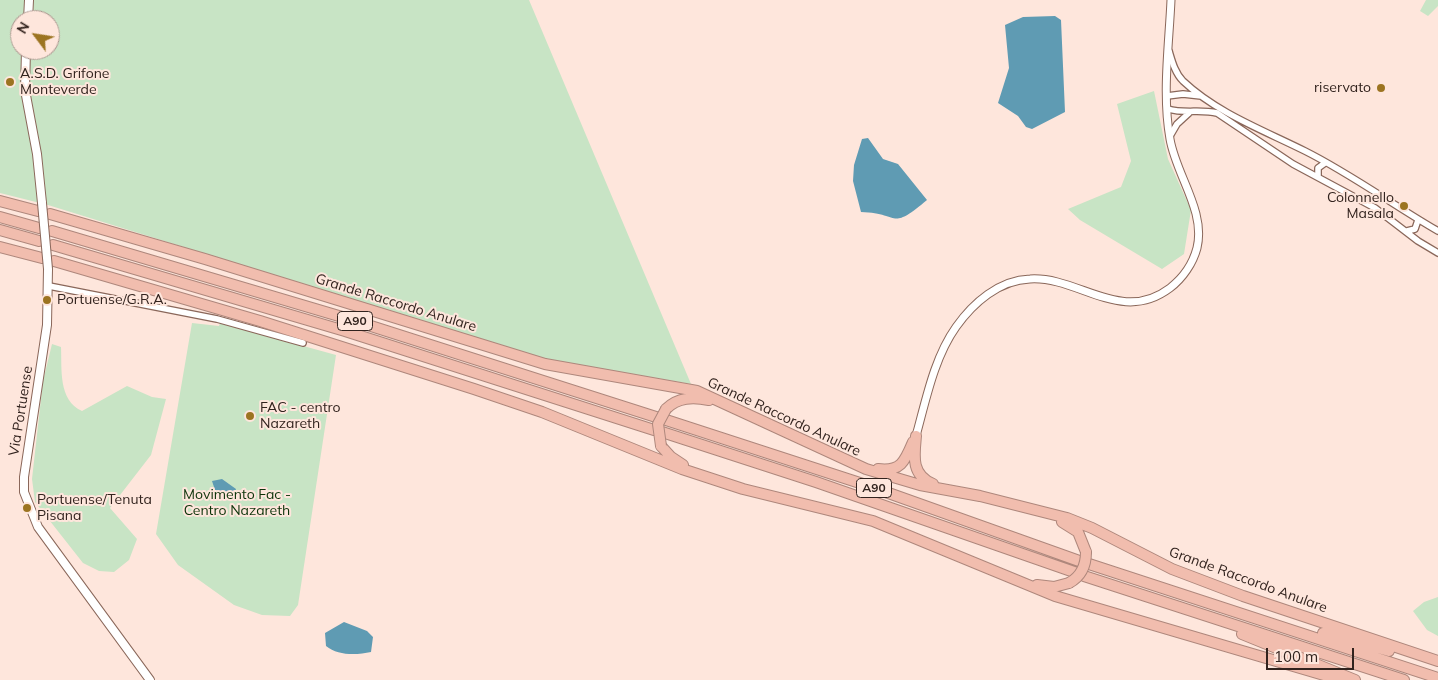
<!DOCTYPE html>
<style>
body{margin:0}
#map{position:relative;width:1438px;height:680px;overflow:hidden;background:#fee6dc;font-family:Mulish,sans-serif}
canvas{display:block}
.north{position:absolute;left:10px;top:10px;width:50px;height:50px;box-sizing:border-box;background:#fee6dc;border:1px solid #ac9890;border-radius:50%;rotate:301deg;font-size:14px;font-weight:700;line-height:20px;text-align:center;color:#32231e}
.north::after{content:'';display:block;margin:auto;width:18px;height:22px;background:#9c7421;clip-path:polygon(50% 0,100% 100%,50% 72%,0 100%)}
.scale{position:absolute;left:1266px;top:648px;width:88px;height:22px;box-sizing:border-box;border:2px solid #32231e;border-top:0;padding-left:6px;font-size:15px;line-height:18px;white-space:nowrap;color:#32231e;-webkit-text-stroke:4px #fee6dc;paint-order:stroke}
</style>
<div id="map">
<canvas width="1438" height="680"></canvas>
<div class="north">N</div>
<div class="scale">100 m</div>
</div>
<script>
const ctx = document.querySelector('canvas').getContext('2d');
ctx.lineJoin = 'round';
function fill(path, color) {
  ctx.fillStyle = color;
  ctx.fill(path, 'evenodd');
}
function strokePath(path, color, width, dash) {
  ctx.strokeStyle = color;
  ctx.lineWidth = width;
  ctx.lineCap = dash ? 'butt' : 'round';
  ctx.setLineDash(dash || []);
  ctx.stroke(path);
}
function drawText(font, color, halo, rows, align = 'center') {
  ctx.font = font + ' Mulish,sans-serif';
  ctx.lineWidth = 4;
  ctx.setLineDash([]);
  ctx.textBaseline = 'middle';
  ctx.strokeStyle = halo;
  ctx.fillStyle = color;
  for (const [text, x, y, turn = 0] of rows) {
    ctx.save();
    ctx.translate(x, y);
    ctx.rotate((+turn || 0) * Math.PI / 180);
    ctx.textAlign = isNaN(turn) ? turn : align;
    if (halo) ctx.strokeText(text, 0, 0);
    ctx.fillText(text, 0, 0);
    ctx.restore();
  }
}
fill(new Path2D(`
 M0,0h529l162,384 -146,-25 -497,-154 -48,-12zM20,20h30v30h-30z
 M1426,0h12v6l-10,10 -8,-5z
 M1154,91l14,68 23,51 -7,44 -22,15 -82,-49 -12,-11 53,-22 10,-26 -14,-57z
 M192,323l27,3 1,-3 116,32 -38,250 -8,11 -28,-1 -28,-10 -56,-40 -22,-31z
 M52,344l9,3c1,22 -3,53 21,64l45,-25 25,11 14,2 -15,56 -41,53 27,31 -8,21 -15,12 -15,-1 -16,-8 -48,-61 -3,-23 11,-98z
 M1438,597v39l-11,-6 -14,-19 11,-9z`), '#c8e4c5');
fill(new Path2D(`
 M1055,16l6,4 4,92 -33,17 -6,-2 -8,-11 -20,-13 11,-35 -4,-43 18,-8z
 M868,138l15,21 15,5 29,36c-38,32 -26,13 -66,12l-8,-31 1,-16 8,-26z
 M222,479l14,10 -2,7 -7,3 -11,-6 -4,-12z
 M344,622l23,9 6,6 -2,15c-14,3 -33,4 -45,-6l-1,-13z`), '#5f9bb3');
const minor = new Path2D(`
 M1169,51c3,10 6,22 14,30 34,32 80,49 122,70 46,23 88,54 133,80
 M1167,96l16,-2 18,2
 M1168,109c16,5 32,0 49,4l76,51 82,44 43,33 20,12
 M1170,136l7,-12 12,-11
 M1318,176v-8l7,-5
 M1407,231l8,-2 3,-9
 M49,286l168,33 86,24`);
const tertiary = new Path2D(`
 M916,436c10,-36 18,-78 40,-109 17,-24 43,-47 74,-48 49,-3 91,46 140,9 13,-10 23,-25 27,-40 9,-37 -21,-73 -27,-109 -8,-45 -1,-94 1,-139`);
const secondary = new Path2D(`
 M28,20l1,-20
 M26,50l-1,40 12,64 5,49
 M48,269l-1,56 -23,152v15l14,35 112,153`);
const motorway = new Path2D(`
 M0,201l38,10
 M50,214l155,45 340,105 152,27 169,78 54,16 60,11 87,22 25,10 80,41 71,27 195,65
 M0,217l39,11
 M0,230l39,11
 M52,231l297,88 307,98
 M53,245l292,86 309,99
 M0,247l42,11
 M54,261l206,60 214,68 68,23 140,57 61,20 130,32 182,75 286,84
 M666,409c12,-12 27,-12 43,-9
 M663,419l203,66 216,77
 M662,432l154,50 261,91
 M916,436c-2,20 -5,39 17,48
 M661,446l10,11 12,8
 M878,469c23,3 27,-8 35,-27
 M1062,522l16,10 8,20
 M1089,564l349,114
 M1084,576l320,104
 M1037,585l17,2 15,-4
 M1323,633l66,18
 M1242,634l113,46`);
strokePath(minor, '#8a675a', 8);
strokePath(tertiary, '#8a675a', 9);
strokePath(secondary, '#8a675a', 10);
strokePath(motorway, '#ae877c', 12);
strokePath(minor, '#fff', 5.5);
strokePath(tertiary, '#fff', 7);
strokePath(secondary, '#fff', 8);
strokePath(motorway, '#f1bdae', 10);
const secondaryBridge = new Path2D(`
 M42,203l6,66`);
const motorwayBridge = new Path2D(`
 M661,446l-3,-22 8,-15
 M1069,583c13,-7 17,-18 17,-31`);
strokePath(secondaryBridge, '#8a675a', 10, []);
strokePath(motorwayBridge, '#ae877c', 12, []);
strokePath(secondaryBridge, '#fff', 8);
strokePath(motorwayBridge, '#f1bdae', 10);
for (const [x, y, r, color] of [
 [10,82,5,"#9c7421"],
 [1381,88,5,"#9c7421"],
 [1404,206,5,"#9c7421"],
 [47,300,5,"#9c7421"],
 [250,416,5,"#9c7421"],
 [27,508,5,"#9c7421"]
]) {
  const dot = new Path2D();
  dot.arc(x, y, r, 0, 2 * Math.PI);
  ctx.fillStyle = color;
  ctx.fill(dot);
  strokePath(dot, '#fee6dc', 2);
}
for (const [x, y, w] of [
 [355,321,35],
 [874,488,35]
]) {
  const box = new Path2D();
  box.roundRect(x - w / 2, y - 9.5, w, 19, 4);
  ctx.fillStyle = '#fee6dc';
  ctx.fill(box);
  strokePath(box, '#32231e', 1);
}
drawText('bold 12px', '#32231e', null, [
 ["A90",355,321],
 ["A90",874,488]
]);
drawText('14px', '#32231e', '#fee6dc', [
 ["A.S.D. Grifone",20,74],
 ["Monteverde",20,90],
 ["riservato",1371,88,"right"],
 ["Colonnello",1394,198,"right"],
 ["Masala",1394,214,"right"],
 ["Portuense/G.R.A.",57,300],
 ["FAC - centro",260,408],
 ["Nazareth",260,424],
 ["Portuense/Tenuta",37,500],
 ["Pisana",37,516]
], 'left');
drawText('14px', '#32231e', '#fee6dc', [
 ["Grande Raccordo Anulare",396,303,17],
 ["Via Portuense",21,411,-81],
 ["Grande Raccordo Anulare",784,417,25],
 ["Grande Raccordo Anulare",1248,580,20]
]);
drawText('14px', '#0c3309', '#fee6dc', [
 ["Movimento Fac -",237,495],
 ["Centro Nazareth",237,511]
]);
</script>
